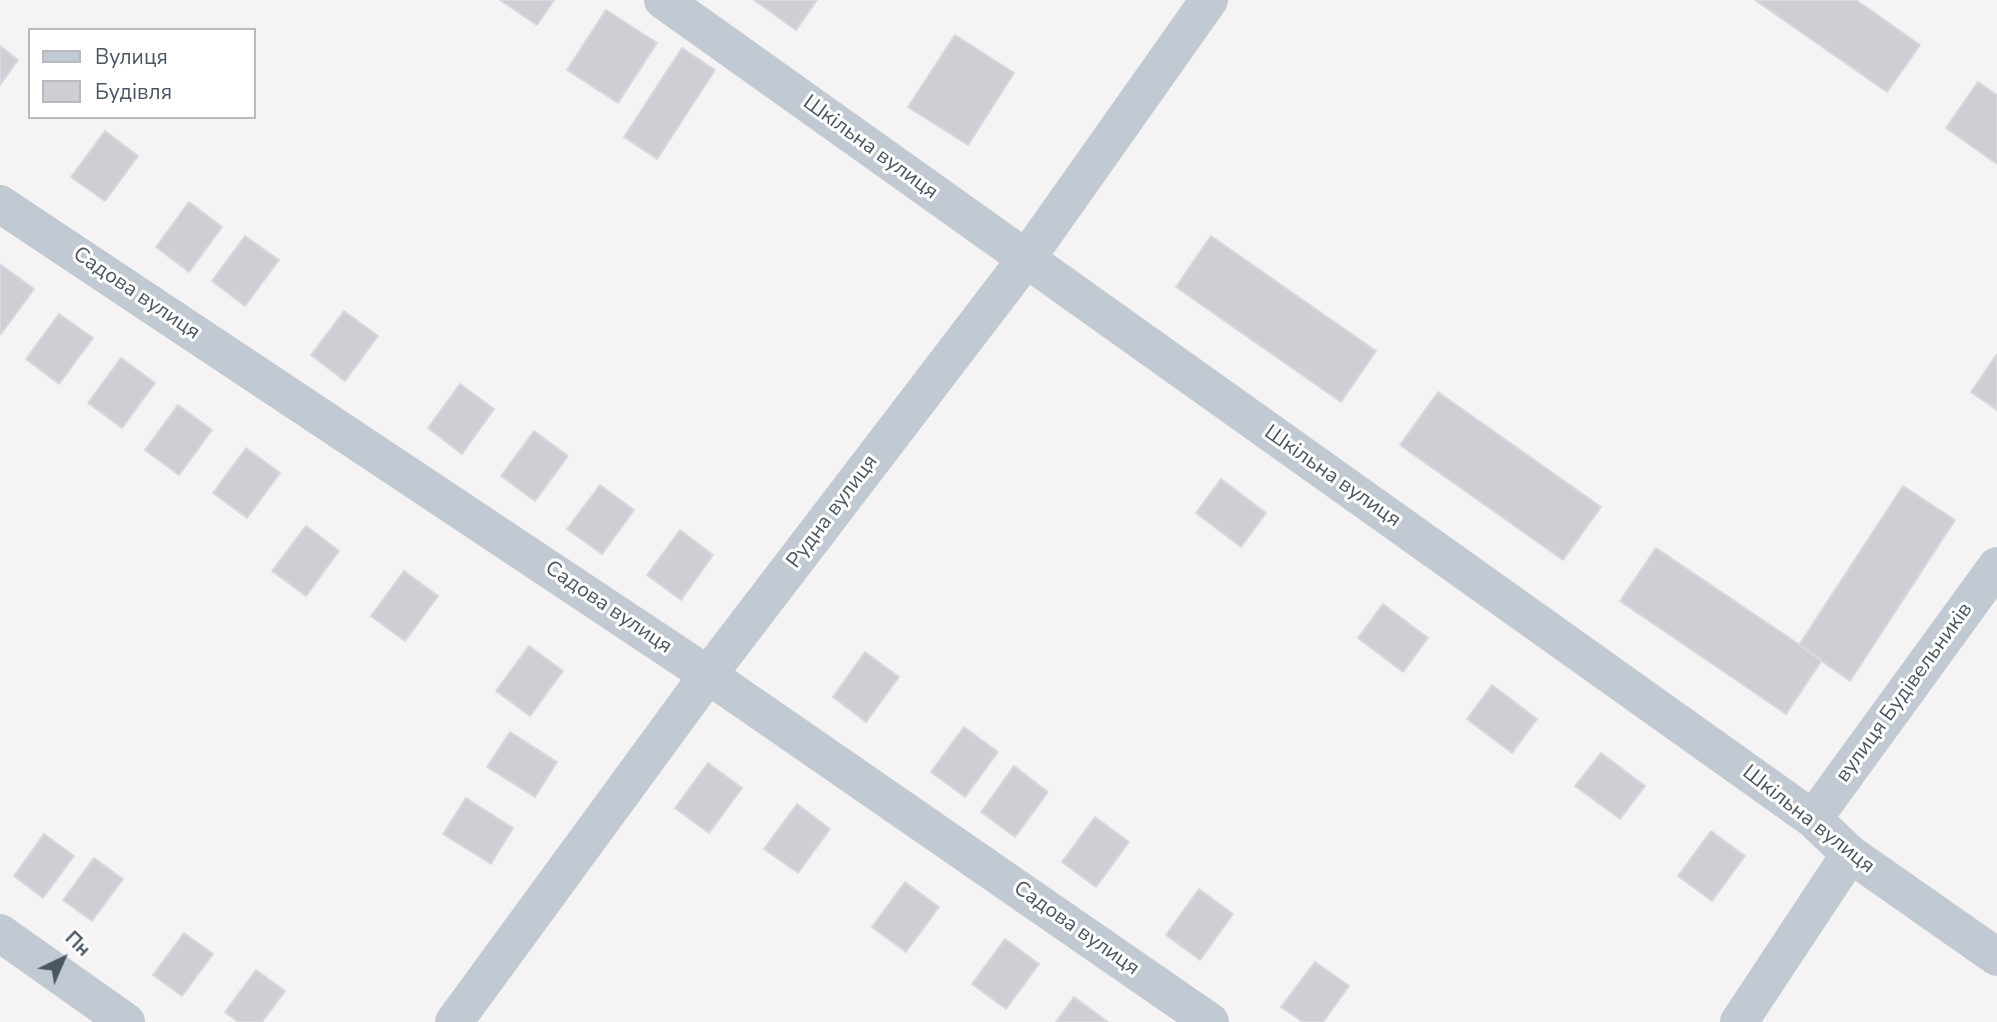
<!DOCTYPE html>
<meta charset="utf-8">
<style>
body{margin:0}
#map{position:relative;width:1997px;height:1022px;overflow:hidden;background:#f5f3f3;font-family:"Nunito Sans",sans-serif}
canvas{display:block}
.legend{position:absolute;left:28px;top:28px;width:228px;height:91px;box-sizing:border-box;background:#fff;border:2px solid #b7bbc0;margin:0;padding:9px 12px;list-style:none;font-size:21px;color:#4a5661}
.legend li{display:flex;align-items:center;gap:14px;height:35px}
.legend b{width:35px;border:2px solid #b7bbc0}
.north{position:absolute;left:28px;top:924px;width:70px;height:70px;-webkit-text-stroke:5px #fff;paint-order:stroke;rotate:44deg;font-size:19px;font-weight:700;line-height:28px;text-align:center;color:#4a5661}
.north::after{content:'';display:block;margin:auto;width:24px;height:32px;background:#4a5661;clip-path:polygon(50% 0,100% 100%,50% 72%,0 100%)}
</style>
<div id="map">
<canvas width="1997" height="1022"></canvas>
<ul class="legend">
<li><b style="height:9px;background:#c1cad2"></b>Вулиця</li>
<li><b style="height:19px;background:#cdcfd5"></b>Будівля</li>
</ul>
<div class="north">Пн</div>
</div>
<script>
const ctx = document.querySelector('canvas').getContext('2d');
ctx.lineJoin = 'round';
function fill(path, color) {
  ctx.fillStyle = color;
  ctx.fill(path, 'evenodd');
}
function strokePath(path, color, width, dash) {
  ctx.strokeStyle = color;
  ctx.lineWidth = width;
  ctx.lineCap = dash ? 'butt' : 'round';
  ctx.setLineDash(dash || []);
  ctx.stroke(path);
}
function drawText(font, color, halo, rows, align = 'center') {
  ctx.font = font + ' "Nunito Sans",sans-serif';
  ctx.lineWidth = 6;
  ctx.setLineDash([]);
  ctx.textBaseline = 'middle';
  ctx.strokeStyle = halo;
  ctx.fillStyle = color;
  for (const [text, x, y, turn = 0] of rows) {
    ctx.save();
    ctx.translate(x, y);
    ctx.rotate((+turn || 0) * Math.PI / 180);
    ctx.textAlign = isNaN(turn) ? turn : align;
    if (halo) ctx.strokeText(text, 0, 0);
    ctx.fillText(text, 0, 0);
    ctx.restore();
  }
}
const building = new Path2D(`
 M500,0h54l-17,25z
 M754,0h63l-21,30z
 M1755,0h101l64,45 -33,47z
 M606,10l51,33 -39,60 -51,-33z
 M955,35l59,38 -46,72 -60,-38z
 M0,46l18,14 -18,25z
 M682,48l33,22 -58,89 -33,-22z
 M1978,82l19,13v69l-51,-36z
 M105,131l33,25 -33,45 -34,-24z
 M189,202l33,25 -33,45 -33,-25z
 M245,236l34,24 -34,46 -33,-25z
 M1211,236l165,115 -35,51 -165,-115z
 M0,264l34,25 -33,45h-1z
 M344,311l34,25 -33,45 -34,-26z
 M59,314l34,24 -34,46 -33,-25z
 M1997,354v56l-26,-18z
 M121,358l34,25 -33,45 -34,-25z
 M460,384l34,25 -32,45 -34,-26z
 M1438,392l163,115 -38,53 -163,-115z
 M178,405l34,25 -33,45 -34,-25z
 M534,431l34,25 -33,45 -34,-25z
 M246,448l34,25 -33,45 -34,-25z
 M1221,479l45,34 -25,34 -45,-34z
 M600,485l34,25 -32,44 -35,-25z
 M1903,486l52,34 -105,161 -51,-36z
 M306,526l33,25 -33,45 -34,-25z
 M680,530l33,25 -32,45 -34,-25z
 M1656,548l166,112 -36,54 -166,-113z
 M404,571l34,25 -33,45 -34,-25z
 M1383,604l45,34 -25,34 -45,-34z
 M529,646l34,25 -33,45 -34,-25z
 M865,652l34,25 -33,45 -33,-25z
 M1492,685l45,34 -25,34 -45,-34z
 M964,727l34,25 -33,45 -34,-25z
 M510,732l47,30 -22,35 -48,-30z
 M1601,753l44,33 -25,33 -45,-33z
 M708,763l34,25 -33,45 -34,-25z
 M1014,766l34,26 -33,45 -34,-25z
 M466,798l47,30 -22,36 -48,-30z
 M797,804l33,25 -32,44 -34,-24z
 M1095,817l34,25 -33,45 -34,-25z
 M1711,831l34,25 -33,45 -34,-25z
 M44,834l30,22 -31,42 -29,-22z
 M94,858l29,21 -31,42 -29,-21z
 M905,882l34,25 -33,45 -34,-25z
 M1199,889l34,25 -33,46 -34,-25z
 M184,933l29,21 -31,42 -29,-21z
 M1005,939l34,25 -33,45 -34,-25z
 M1315,962l34,24 -26,36h-20l-22,-15z
 M256,970l29,21 -23,31h-24l-13,-10z
 M1074,997l34,25h-52z`);
fill(building, '#cdcfd5');
strokePath(building, '#d7d9de', 2);
strokePath(new Path2D(`
 M663,0l1150,819 37,35 147,103
 M0,204l708,471 502,347
 M1813,819l184,-253
 M0,933l126,89
 M454,1022l254,-347 318,-416 183,-259
 M1739,1022l111,-168`), '#c1cad2', 38);
drawText('21px', '#4a5661', '#fff', [
 ["Шкільна вулиця",870,148,36],
 ["Садова вулиця",136,294,34],
 ["Шкільна вулиця",1332,477,35],
 ["Рудна вулиця",833,512,-53],
 ["Садова вулиця",608,608,34],
 ["вулиця Будівельників",1905,693,-54],
 ["Шкільна вулиця",1808,820,38],
 ["Садова вулиця",1076,929,35]
]);
</script>
